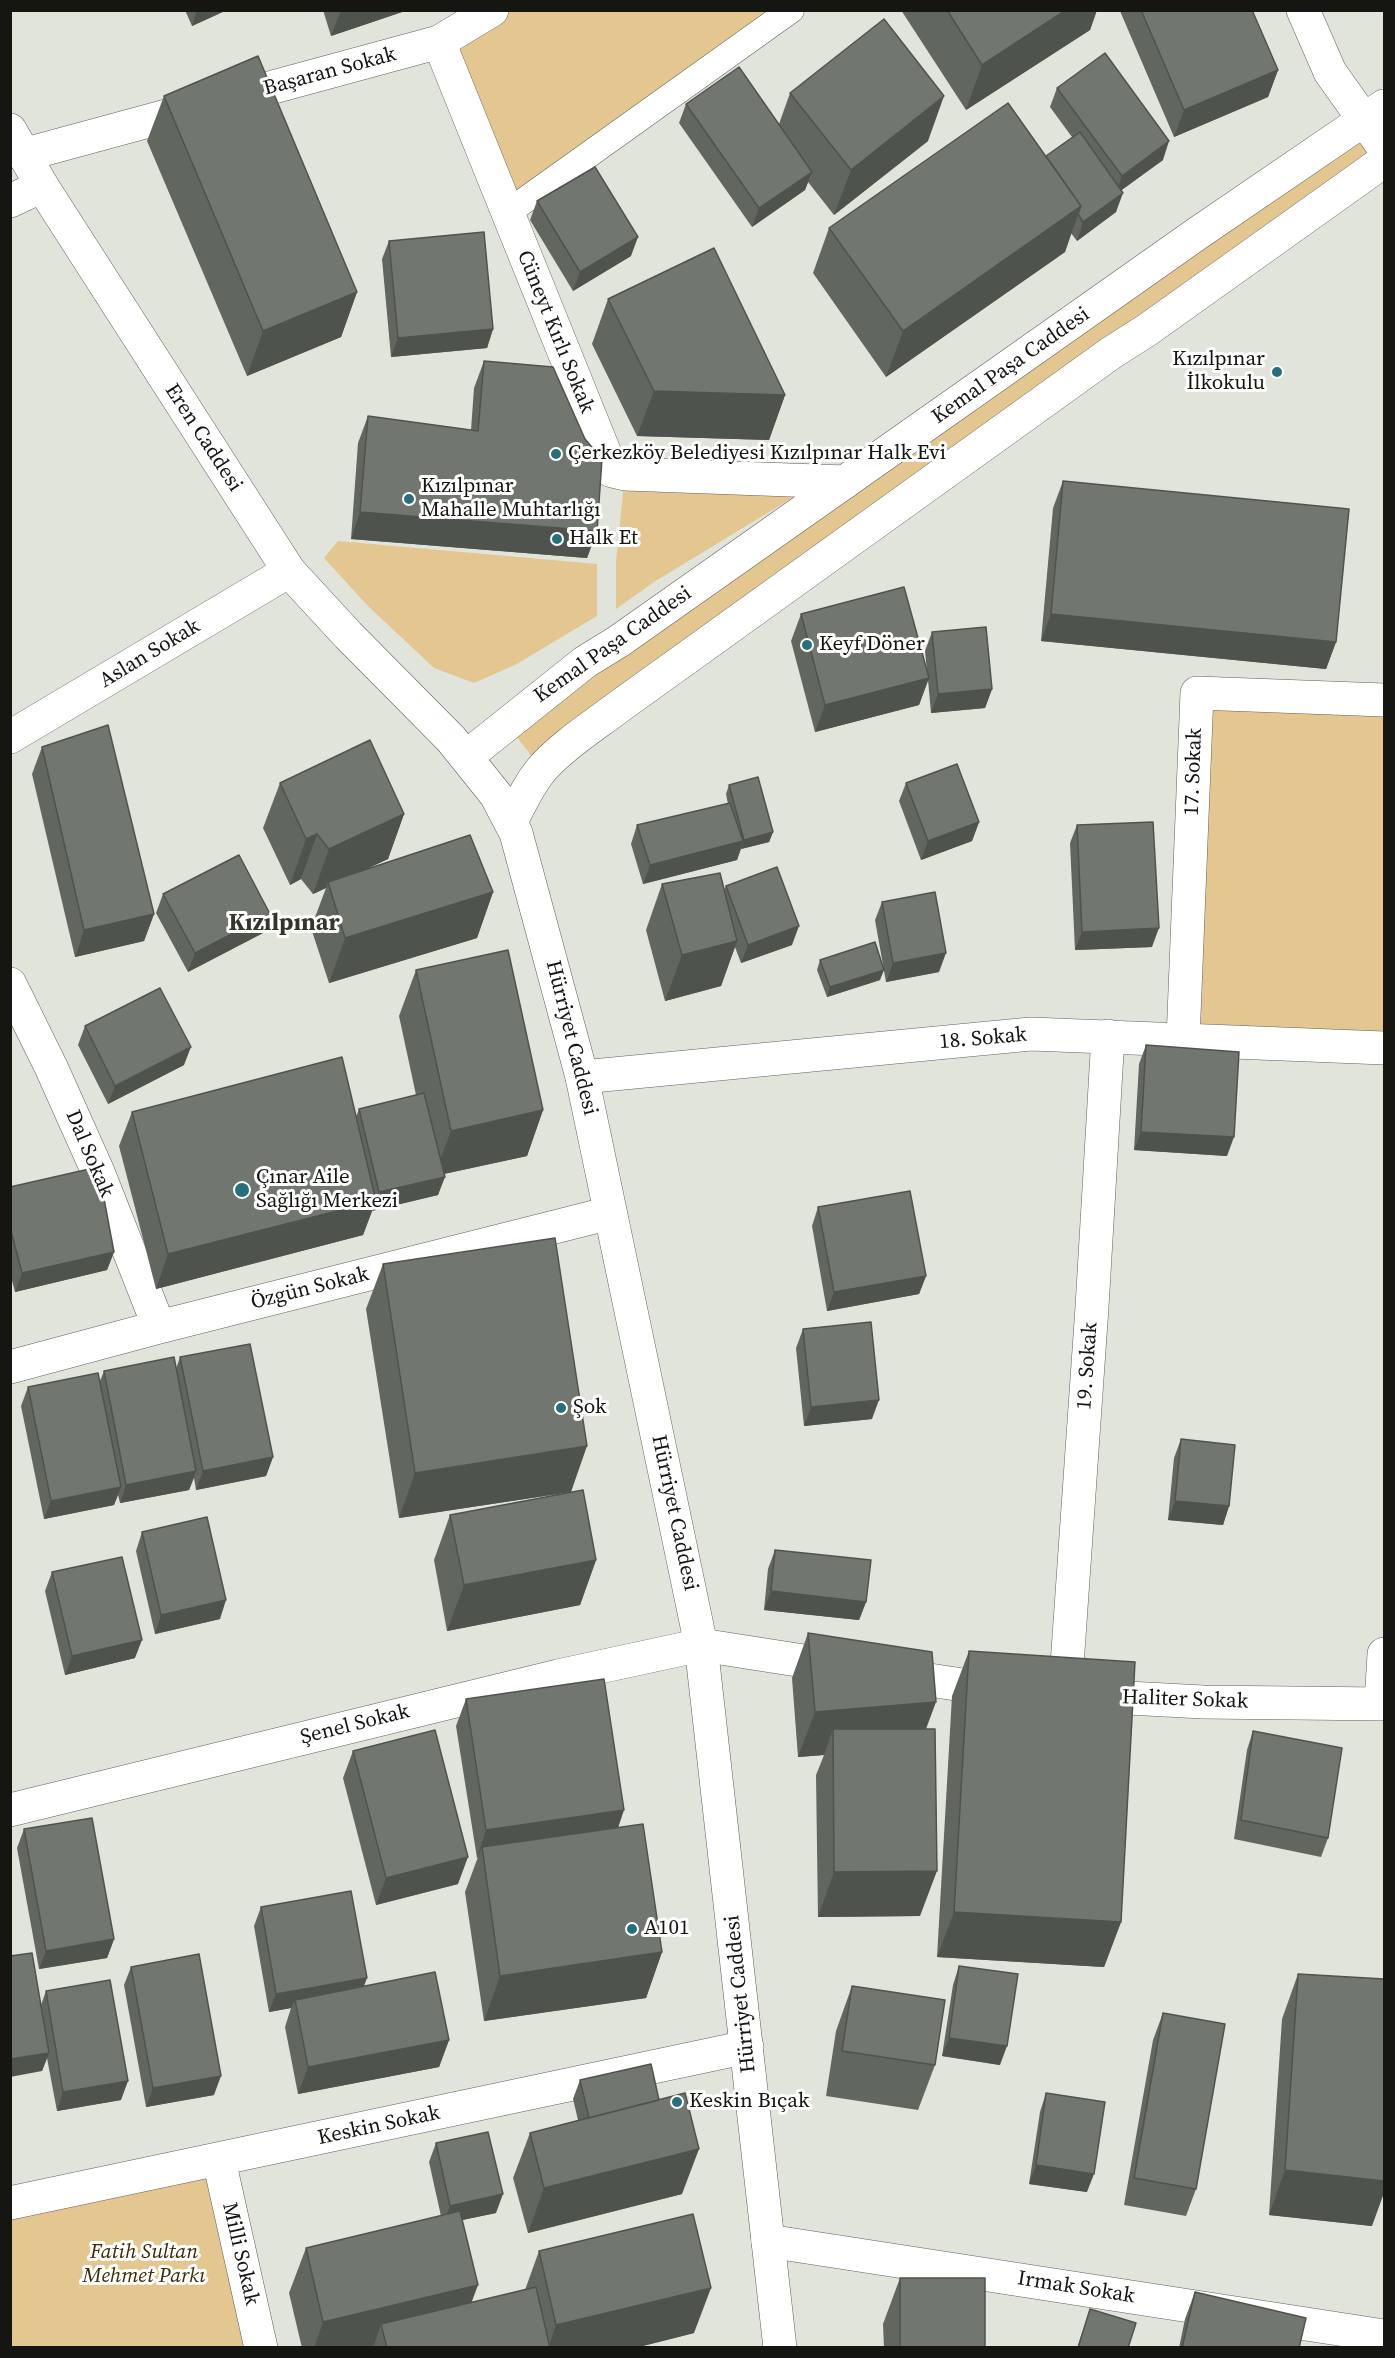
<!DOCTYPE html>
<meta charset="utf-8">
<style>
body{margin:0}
#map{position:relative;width:1395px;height:2358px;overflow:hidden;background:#e1e4da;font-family:"Source Serif 4",serif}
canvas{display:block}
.frame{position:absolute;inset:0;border:12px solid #151612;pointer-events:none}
</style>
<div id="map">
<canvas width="1395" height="2358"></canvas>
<div class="frame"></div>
</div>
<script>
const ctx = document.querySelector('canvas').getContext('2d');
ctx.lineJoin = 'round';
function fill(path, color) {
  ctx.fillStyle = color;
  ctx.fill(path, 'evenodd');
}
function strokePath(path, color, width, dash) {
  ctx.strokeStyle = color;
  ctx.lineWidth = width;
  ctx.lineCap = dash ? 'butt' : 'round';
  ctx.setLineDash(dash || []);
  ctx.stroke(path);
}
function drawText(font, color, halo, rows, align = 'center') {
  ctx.font = font + ' "Source Serif 4",serif';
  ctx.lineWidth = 6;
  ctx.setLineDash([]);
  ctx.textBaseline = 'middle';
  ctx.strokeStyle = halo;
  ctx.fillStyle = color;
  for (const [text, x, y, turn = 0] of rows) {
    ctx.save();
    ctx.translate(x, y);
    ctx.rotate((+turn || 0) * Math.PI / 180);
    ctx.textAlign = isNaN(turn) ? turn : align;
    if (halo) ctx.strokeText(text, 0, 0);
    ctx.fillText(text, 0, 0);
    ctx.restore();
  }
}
fill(new Path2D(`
 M492,11h308l-293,202 -68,-171z
 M1365,120l19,41 -842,609 -35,-46z
 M625,474l195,7 -166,101 -38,27v-48z
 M338,541l259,23v52l-82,49 -41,18 -40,-15 -66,-62 -44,-48z
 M1197,693l187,7v348l-201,-8z
 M207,2169l39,178 -235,1v-140z`), '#e3c690');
const service = new Path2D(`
 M507,213l284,-203`);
const minor = new Path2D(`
 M1303,10l27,62 54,76
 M439,42l173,429 13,3 220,8
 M23,155l416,-113 53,-32
 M10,201l32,-15
 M10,737l279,-166
 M10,984l41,83 47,105 61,155
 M1183,1040l14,-347 187,7
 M582,1077l449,-43 353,14
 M10,1367l149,-40 451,-114
 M890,1674l112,17
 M1065,1694l27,-387 16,-271
 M1090,1696l113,6 181,2
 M1381,1704l3,-50
 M10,1810l548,-134 143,-31 141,22
 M219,2160l42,188
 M10,2203l737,-156
 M768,2241l616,95`);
const secondary = new Path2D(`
 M10,130l32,56 247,385 59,64 103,104 45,56 20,38 66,244 119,568 79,703
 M466,757l119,-95 34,-21 579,-408 186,-127
 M511,822c9,-18 17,-36 30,-52 21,-24 51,-43 76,-62l494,-355 36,-23 237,-169`);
strokePath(service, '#60625a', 27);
strokePath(minor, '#60625a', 34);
strokePath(secondary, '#60625a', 34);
strokePath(service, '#fff', 26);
strokePath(minor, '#fff', 33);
strokePath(secondary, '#fff', 33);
fill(new Path2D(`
 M185,10h42l-35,16z
 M323,10h85l-77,26z
 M901,10h196l-7,20 -124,80z
 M1252,10l26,60 -10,27 -94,40 -54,-126z
 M1057,88l106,72 -42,30 -5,22 -39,29 -6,-8 -6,19 -179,125 -73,-104 16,-45 217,-72 26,-19 -22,-30z
 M790,93l138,48 -94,74 -26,-33 -3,8 -53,37 -73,-104 7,-19 93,20z
 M164,96l193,196 -16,45 -94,39 -100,-235z
 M537,201l94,55 -58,35 -43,-71z
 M389,241l104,88 -6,19 -96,9 -9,-98z
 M608,299l177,96 -16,45 -132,-4 -45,-92z
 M484,361l113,170 -10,27 -236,-19 7,-96 10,-27 103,14 3,-42z
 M1063,481l273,161 -10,27 -285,-28 12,-133z
 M801,614l126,57 -2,-20 7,-19 60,57 -7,19 -54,5 -3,-33 -9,25 -104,27 -24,-91z
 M42,747l112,167 -10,27 -69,16 -43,-183z
 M280,783l124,31 -16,45 -28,13 133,20 -16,46 -148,45 -18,-55 15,-40 -13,6 -12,-15 -11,6 -27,-57z
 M906,783l73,39 -7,19 -51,19 -22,-59z
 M729,785l44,47 -4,10 -28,7 -4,11 -94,24 -12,-40 6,-19 91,-21 -2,-10z
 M1077,825l75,122 -77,3 -5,-107z
 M662,884l62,6 2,-4 66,59 -51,18 -6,-16 -14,39 -56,15 -19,-71z
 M163,894l100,39 -75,39 -32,-59z
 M882,902l57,70 -53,10 -11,-62z
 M820,960l60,20 -53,17 -10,-27z
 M416,970l127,140 -16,46 -83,18 -6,21 -66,15 -9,25 -207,54 -37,-143 13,-34 224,5 3,-8 57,-14 -17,-79z
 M85,1026l99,39 -76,39 -30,-59z
 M1146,1045l81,111 -93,-6 5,-86z
 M10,1187l104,65 -7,18 -92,22 -5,-19z
 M818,1207l108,69 -7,18 -92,17 -15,-85z
 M383,1264l188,228 -172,26 -33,-209z
 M803,1329l69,90 -68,7 -8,-78z
 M180,1357l93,100 -7,19 -70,14 -2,-12 -5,12 -69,13 -2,-8 -4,10 -70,14 -23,-113 7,-19 72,-6 4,-10 72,-2z
 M1181,1439l48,67 -6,19 -55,-5 6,-62z
 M450,1515l146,45 -16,45 -133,26 -13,-71z
 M142,1532l78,87 -65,15 -19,-83z
 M775,1550l91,52 -7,18 -95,-10 4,-41z
 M52,1572l83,86 -70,17 -20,-84z
 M808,1633l118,96 -6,187 -102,1 -2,-142 8,-20 -26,2 -6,-79z
 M969,1651l152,271 -17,45 -167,-10 15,-261z
 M466,1699l152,129 44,124 -16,46 -162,23 -19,-129 13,-35 -1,1 -21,-132z
 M1253,1731l75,107 -7,19 -87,-18 13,-89z
 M353,1751l105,133 -82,21 -33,-127z
 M24,1829l90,110 -7,19 -68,11 -22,-121z
 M261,1907l103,79 85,54 -10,27 -141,27 -13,-67 6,-19 -22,4 -15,-86z
 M959,1966l41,99 -58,-9 11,-71z
 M131,1967l83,128 -68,12 -22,-122z
 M1298,1974l74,252 -103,-11 13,-196z
 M852,1986l83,79 -17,45 -92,-14 10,-65z
 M46,1991l75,109 -64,11 -10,-53 -5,13 -1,-66z
 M1163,2013l33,176 -10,27 -62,-11 29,-165z
 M580,2080l102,114 -154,39 -15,-55 17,-45 48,-13 -5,-21z
 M1046,2093l41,99 -58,-8 11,-72z
 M436,2143l60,70 -34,7 10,82 53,-12 14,-39 155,82 -59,15h-333l-13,-55 17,-45 135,-32 -12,-54z
 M900,2278l85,70h-101l-1,-24z
 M1195,2292l104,56h-120l6,-29z
 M1090,2309l38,39h-51z`), '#61665f');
fill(new Path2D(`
 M197,10h30l-35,16z
 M341,10h67l-77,26z
 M1066,10h31l-7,20 -124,80 16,-45z
 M1278,70l-10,27 -94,40 10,-27z
 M944,96l-16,45 -94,74 17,-45z
 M1169,141l-6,19 -48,35 7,-19z
 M812,172l-7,18 -53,37 7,-19z
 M1123,193l-7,19 -39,29 6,-19z
 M1081,206l-16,46 -179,125 17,-46z
 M638,237l-7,19 -58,35 7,-19z
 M357,292l-16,45 -94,39 16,-45z
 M493,329l-6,19 -96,9 7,-19z
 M654,391l131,4 -16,45 -132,-4z
 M360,512l237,19 -10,27 -236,-19z
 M1051,614l285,28 -10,27 -285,-28z
 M929,678l-10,27 -104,27 10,-27z
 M992,689l-7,19 -54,5 7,-19z
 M404,814l-16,45 -59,27 -1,-4 -2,6 -13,6 16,-45z
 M979,822l-7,19 -51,19 7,-19z
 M773,832l-4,10 -28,7 3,-9z
 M317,834l-16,45 -11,6 16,-46z
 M743,841l-6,19 -94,24 7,-19z
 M493,892l-16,46 -148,45 16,-45z
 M154,914l-10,27 -69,16 9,-27z
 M270,914l-7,19 -75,39 7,-19z
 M799,926l-7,19 -51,18 7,-18z
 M1159,928l-7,19 -77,3 7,-18z
 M737,941l-16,45 -56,15 17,-46z
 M946,953l-7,19 -53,10 7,-19z
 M884,970l-4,10 -53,17 3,-10z
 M191,1047l-7,18 -76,39 7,-18z
 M543,1110l-16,46 -93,20 17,-45z
 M1141,1132l93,5 -7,19 -93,-6z
 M445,1177l-7,18 -66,16 7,-19z
 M376,1201l-13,34 -207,54 12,-35z
 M114,1252l-7,18 -92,22 7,-19z
 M926,1276l-7,18 -92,17 7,-19z
 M879,1400l-7,19 -68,7 7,-19z
 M587,1446l-16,46 -172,26 16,-45z
 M273,1457l-7,19 -70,14 7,-19z
 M196,1471l-7,19 -69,13 6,-18z
 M121,1487l-7,18 -70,14 7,-18z
 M1175,1501l54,5 -6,19 -55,-5z
 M596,1560l-16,45 -133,26 17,-46z
 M771,1591l95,11 -7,18 -95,-10z
 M226,1600l-6,19 -65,15 6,-19z
 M142,1640l-7,18 -70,17 7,-19z
 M936,1702l-17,46 -86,-19 -9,26 -26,2 17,-45z
 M624,1810l-9,27 -133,10 -4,10 -1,1 9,-28z
 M468,1857l-10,27 -82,21 10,-27z
 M937,1871l-17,45 -102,1 16,-45z
 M954,1912l167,10 -17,45 -167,-10z
 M114,1939l-7,19 -68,11 7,-18z
 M662,1952l-16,46 -162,23 16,-45z
 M367,1978l-7,19 -65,3 -4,8 -22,4 7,-18z
 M949,2038l58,8 -7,19 -58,-9z
 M449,2040l-10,27 -141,27 10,-27z
 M49,2053l-7,18 -32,6v-18z
 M221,2076l-7,19 -68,12 7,-19z
 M128,2081l-7,19 -64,11 6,-19z
 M699,2149l-17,45 -154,39 16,-45z
 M1036,2165l58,9 -7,18 -58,-8z
 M1285,2170l99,11v12l-12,33 -103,-11z
 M503,2194l-7,19 -53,11 7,-18z
 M478,2285l-17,46 -80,-7 -8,24h-59l9,-26z
 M711,2288l-17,45 -59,15h-87l8,-23z`), '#4f534e');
const building = new Path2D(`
 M947,10h119l-84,55z
 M1141,10h111l26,60 -94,40z
 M884,19l60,77 -93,74 -61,-77z
 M1105,53l64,88 -47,35 -65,-88z
 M258,56l99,236 -94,39 -99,-235z
 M739,67l73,105 -53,36 -73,-104z
 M1008,103l73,103 -178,125 -74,-103z
 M1080,132l43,61 -40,29 -5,-8 3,-8 -35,-50z
 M595,167l43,70 -58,35 -43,-71z
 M484,232l9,97 -95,9 -9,-97z
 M714,248l71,147 -131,-4 -46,-92z
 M484,361l69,6 32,72 17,20 -5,72 -237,-19 8,-96 110,15z
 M1063,481l286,28 -13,133 -285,-28z
 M904,587l25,91 -104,27 -24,-91z
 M986,627l6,62 -54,5 -6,-62z
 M108,725l46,189 -70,16 -42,-183z
 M370,740l34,74 -75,35 -12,-15 -11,5 -26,-56z
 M957,764l22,58 -51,19 -22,-58z
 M758,777l15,55 -29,8 -15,-55z
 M730,803l13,38 -93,24 -13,-40z
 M1153,822l6,106 -77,4 -5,-107z
 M470,835l23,57 -148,46 -17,-56z
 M239,855l31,59 -75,39 -32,-59z
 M777,867l22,59 -51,19 -22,-59z
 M720,873l17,68 -55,14 -20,-71z
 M935,892l11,61 -53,10 -11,-61z
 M875,942l9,28 -54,17 -10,-27z
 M508,950l35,160 -92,21 -35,-161z
 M160,988l31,59 -76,39 -30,-60z
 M1146,1045l93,7 -5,85 -93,-5z
 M342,1057l34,144 -208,53 -36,-142z
 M424,1093l21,84 -66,15 -20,-83z
 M98,1167l16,85 -92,21 -12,-46v-40z
 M910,1191l16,85 -92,16 -16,-85z
 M555,1238l32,208 -172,27 -32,-209z
 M871,1322l8,78 -68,7 -8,-78z
 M250,1344l23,113 -70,14 -23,-114z
 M174,1357l22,114 -70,14 -22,-114z
 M98,1373l23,114 -70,14 -23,-114z
 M1181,1439l54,6 -6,61 -54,-5z
 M583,1490l13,70 -132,25 -14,-70z
 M207,1517l19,83 -65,15 -19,-83z
 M775,1550l96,10 -5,42 -95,-11z
 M122,1557l20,83 -70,16 -20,-84z
 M808,1633l124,19 4,50 -121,10z
 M969,1651l166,11 -14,260 -167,-10z
 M604,1679l20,131 -138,20 -20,-131z
 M833,1729h102l2,142 -103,1z
 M435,1730l33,127 -82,21 -33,-127z
 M1253,1731l89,17 -14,90 -87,-18z
 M92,1818l22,121 -68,12 -22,-122z
 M643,1824l19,128 -162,24 -18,-129z
 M351,1891l16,87 -91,16 -15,-87z
 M32,1953l17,100 -39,6v-103z
 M199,1954l22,122 -68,12 -22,-121z
 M959,1966l59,8 -11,72 -58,-8z
 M435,1972l14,68 -141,27 -13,-67z
 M1298,1974l86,5v202l-99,-11z
 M110,1980l18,101 -65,11 -17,-101z
 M852,1986l93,14 -10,65 -93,-14z
 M1163,2013l62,11 -29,165 -62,-11z
 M651,2064l8,36 -70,18 -9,-38z
 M685,2093l14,56 -155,39 -14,-55z
 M1046,2093l59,9 -11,72 -58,-9z
 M488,2132l15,62 -53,12 -14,-63z
 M460,2211l18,74 -155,37 -17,-74z
 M693,2214l18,74 -155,37 -17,-74z
 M900,2278h85v70h-85z
 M536,2287l14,61h-163l-6,-24z
 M1195,2292l111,26 -7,30h-117z
 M1090,2309l46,14 -8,25h-50z`);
fill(building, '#71776f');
strokePath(building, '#4f534e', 1.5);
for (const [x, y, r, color] of [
 [1277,372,6,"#276f7b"],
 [556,454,6,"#276f7b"],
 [409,499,6,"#276f7b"],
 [557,539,6,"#276f7b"],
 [807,645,6,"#276f7b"],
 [242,1190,8,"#276f7b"],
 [561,1408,6,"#276f7b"],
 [632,1929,6,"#276f7b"],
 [677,2102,6,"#276f7b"]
]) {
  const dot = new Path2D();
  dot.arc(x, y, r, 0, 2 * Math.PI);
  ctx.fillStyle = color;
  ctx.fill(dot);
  strokePath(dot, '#fff', 2);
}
drawText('21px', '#151612', '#fff', [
 ["Başaran Sokak",330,72,-15],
 ["Cüneyt Kırlı Sokak",555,332,68],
 ["Kemal Paşa Caddesi",1011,366,-35],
 ["Eren Caddesi",203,438,57],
 ["Kemal Paşa Caddesi",613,645,-35],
 ["Aslan Sokak",150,654,-31],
 ["17. Sokak",1194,772,-88],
 ["Hürriyet Caddesi",571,1038,76],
 ["18. Sokak",983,1039,-5],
 ["Dal Sokak",89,1154,67],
 ["Özgün Sokak",310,1289,-14],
 ["19. Sokak",1088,1366,-86],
 ["Hürriyet Caddesi",674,1513,78],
 ["Haliter Sokak",1185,1700,2],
 ["Şenel Sokak",355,1725,-14],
 ["Hürriyet Caddesi",741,1994,-96],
 ["Keskin Sokak",379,2126,-12],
 ["Milli Sokak",240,2254,77],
 ["Irmak Sokak",1076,2288,9]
]);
drawText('21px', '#151612', '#fff', [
 ["Kızılpınar",1265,360,"right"],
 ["İlkokulu",1265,384,"right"],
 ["Çerkezköy Belediyesi Kızılpınar Halk Evi",568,454],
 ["Kızılpınar",421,487],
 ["Mahalle Muhtarlığı",421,511],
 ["Halk Et",569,539],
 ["Keyf Döner",819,645],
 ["Çınar Aile",256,1178],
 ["Sağlığı Merkezi",256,1202],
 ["Şok",573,1408],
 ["A101",644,1929],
 ["Keskin Bıçak",689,2102]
], 'left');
drawText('italic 21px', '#3e2b02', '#fff', [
 ["Fatih Sultan",144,2253],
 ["Mehmet Parkı",144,2277]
]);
drawText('bold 24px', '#33352d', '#fff', [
 ["Kızılpınar",284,924]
]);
</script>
